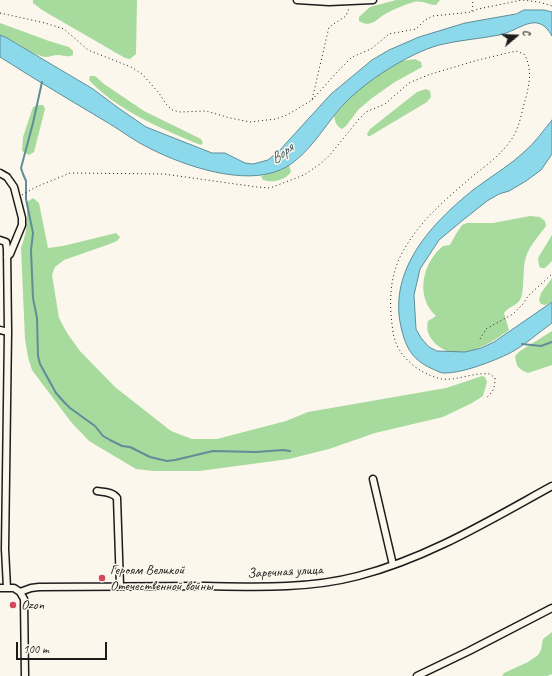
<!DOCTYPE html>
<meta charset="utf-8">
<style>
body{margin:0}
#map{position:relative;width:552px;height:676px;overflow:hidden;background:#fbf7ec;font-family:Caveat,sans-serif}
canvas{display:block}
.north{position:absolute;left:496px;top:16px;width:40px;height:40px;-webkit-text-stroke:3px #fbf7ec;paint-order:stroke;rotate:71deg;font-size:11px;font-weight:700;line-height:16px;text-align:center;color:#1c1c1c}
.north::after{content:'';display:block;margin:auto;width:14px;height:18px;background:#1c1c1c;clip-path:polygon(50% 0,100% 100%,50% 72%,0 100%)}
.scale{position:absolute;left:16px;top:642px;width:91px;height:18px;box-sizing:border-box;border:2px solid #1c1c1c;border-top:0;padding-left:5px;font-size:12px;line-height:14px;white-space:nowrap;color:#1c1c1c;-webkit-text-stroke:3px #fbf7ec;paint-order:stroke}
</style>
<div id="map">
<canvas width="552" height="676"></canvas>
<div class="north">С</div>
<div class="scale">100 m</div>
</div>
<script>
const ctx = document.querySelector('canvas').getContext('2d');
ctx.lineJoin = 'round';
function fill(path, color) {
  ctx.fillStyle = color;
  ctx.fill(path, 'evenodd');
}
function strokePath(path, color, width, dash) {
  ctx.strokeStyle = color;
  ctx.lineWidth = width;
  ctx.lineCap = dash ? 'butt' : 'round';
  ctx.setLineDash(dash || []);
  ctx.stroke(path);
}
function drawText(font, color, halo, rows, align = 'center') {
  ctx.font = font + ' Caveat,sans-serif';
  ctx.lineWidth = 3;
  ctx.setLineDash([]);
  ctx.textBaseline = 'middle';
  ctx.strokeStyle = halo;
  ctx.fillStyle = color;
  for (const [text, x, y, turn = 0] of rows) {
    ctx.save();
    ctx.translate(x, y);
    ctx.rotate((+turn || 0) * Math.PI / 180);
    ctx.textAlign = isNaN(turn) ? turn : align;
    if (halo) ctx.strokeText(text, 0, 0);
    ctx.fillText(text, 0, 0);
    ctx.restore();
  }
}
fill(new Path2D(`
 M33,0h104l-1,54 -6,5 -5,-1 -83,-48 -9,-7z
 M396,0h44l-4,5c-8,0 -14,-5 -22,-3 -10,3 -23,8 -32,14 -4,3 -7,6 -11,7 -5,2 -8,0 -12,-2v-4l11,-10z
 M0,23l49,18 20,6 4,4v4c-6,3 -9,0 -15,0 -5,0 -8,2 -13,2 -16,-3 -29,-17 -45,-22z
 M415,59l6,3 1,5 -27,15 -23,16 -14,12 -12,16 -4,3c-6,-3 -7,-8 -8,-13l20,-23 20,-15 27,-17z
 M90,76h5l9,8 40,27 57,28 2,4 -2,2c-37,-15 -85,-35 -112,-65z
 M426,89l4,2 1,6 -4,5 -57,34h-2l-1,-2 3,-5 47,-37z
 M39,105h4l2,4 -11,43 -5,3 -7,-4 1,-14 10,-30z
 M289,165l2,7c-7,9 -18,11 -28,8l-2,-4 20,-6z
 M33,198l6,5 9,45 15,-2 53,-13 4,4 -3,4 -10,4 -43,15 -9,7 -3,8 7,43 8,15 13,18 35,36 56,44 21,8h25l69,-18 22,-9 138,-24 36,-12 3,1 2,5 -4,14 -11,7 -29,14 -68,16 -46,16 -40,10 -90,12h-45l-18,-2 -47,-28 -18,-19 -39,-52 -4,-13 -3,-18 -4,-91c7,-19 6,-27 6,-46z
 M530,216l10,1 5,4 1,5c-7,10 -17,20 -20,31 -4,11 -1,35 -6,43 -4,6 -12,7 -16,13l5,17c-20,15 -55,36 -76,11 -5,-6 -7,-12 -5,-20l8,-5c-21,-19 -14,-53 7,-70l7,-1 6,-11 6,-9 5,-2h26z
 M552,235v26l-7,7h-4l-2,-2 -1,-8z
 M552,278v24l-7,3 -4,-1 -2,-4 2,-7z
 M552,331v34l-24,8c-11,-5 -11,-6 -13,-17l5,-5z
 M552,632v42l-5,2h-45l2,-3 24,-11 10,-7 3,-5 2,-11z`), '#a7db9d');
const water = new Path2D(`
 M524,10h20l8,2v24c-15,-27 -32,-5 -53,-1 -20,4 -40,5 -60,10 -31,9 -72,35 -95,59 -19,20 -37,55 -64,66 -37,16 -95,-4 -129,-21 -15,-7 -28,-17 -41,-25 -37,-22 -74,-44 -110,-67v-22l7,3 86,51 24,18 29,20 66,26h13l20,10 8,1 15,-4 11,-9 52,-57 41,-34 17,-10 30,-13 46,-14 51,-9z
 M552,120v34l-11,16 -15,11 -17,10 -10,3 -12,7 -24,19 -24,20 -19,29 -6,26 2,34 5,9 8,9 8,4 28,1 16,-4 13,-6 58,-40v21c-14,10 -27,22 -42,30 -16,8 -49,21 -67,20 -2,0 -6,-2 -8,-3 -22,-9 -29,-21 -34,-43 -13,-58 31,-104 72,-137 17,-13 36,-24 51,-38 11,-9 19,-21 28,-32z`);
fill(water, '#8bd9eb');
strokePath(water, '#5f8d98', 1);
strokePath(new Path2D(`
 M42,82l-9,41 -12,45 2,6 3,7v18l7,34 -2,17 2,48 4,20 1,38 2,8 16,29 8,9 6,6 25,18 8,10 7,4 12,6 8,1 20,10 17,4 8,-1 38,-9 43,1 27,-2 7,1
 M522,344l19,2 11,-4`), '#5f8d98', 2);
const minor = new Path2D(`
 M297,0l32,2 44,-2
 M0,173l7,4 7,10 8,31v7l-12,29 -3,3
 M0,240l6,2 1,7 1,83 -3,217 2,39
 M0,330l8,2
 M373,479l20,86
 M97,491c7,1 16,1 20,7l3,88
 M0,588h14l6,4
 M20,592l11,-4 8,-1c56,0 111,-1 166,-1 51,1 104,3 153,-10 70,-18 132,-56 194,-90
 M20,592l4,7 1,77
 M417,676l52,-25 83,-43`);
strokePath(minor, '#1c1c1c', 9);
strokePath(new Path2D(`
 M472,11l1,-11
 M0,13l45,10 19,6 24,21 43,17 11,7 17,19 7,11 6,6 8,2 26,-1 24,7 20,4 26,-3 11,-4 25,-15 17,-73 17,-11 3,-8
 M312,100l25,-28 15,-15 19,-8 18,-15 27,-5 9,-9 8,-4 39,-4 6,-3 44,-9 17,2 13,4
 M22,195l14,-8 34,-14 94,1 93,13 13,1 34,-13 16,-11 9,-8 30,-37 7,-7 19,-8 24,-21 19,-8 50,-15 38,-9 8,3c8,13 6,28 2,43 -4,13 -6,29 -13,40 -10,16 -25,27 -39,38 -28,24 -56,47 -73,80 -12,24 -12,50 -8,77 3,23 25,42 49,47 14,2 32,-7 48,-5l5,4c0,10 -2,14 -9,20
 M480,339l6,-10 27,-15 10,-10 5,-8 24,-22`), '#1c1c1c', 1, [1, 3]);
strokePath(minor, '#fbf7ec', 6);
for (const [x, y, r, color] of [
 [102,578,4,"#d1495b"],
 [13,605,4,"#d1495b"]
]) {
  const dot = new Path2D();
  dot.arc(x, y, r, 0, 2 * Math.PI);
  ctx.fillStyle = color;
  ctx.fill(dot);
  strokePath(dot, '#fbf7ec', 1.5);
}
drawText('14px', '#1c1c1c', '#fbf7ec', [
 ["Героям Великой",110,570],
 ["Отечественной войны",110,586],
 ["Ozon",21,605]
], 'left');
drawText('14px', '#1c1c1c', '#fbf7ec', [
 ["Заречная улица",285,572,-3]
]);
drawText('italic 15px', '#3d555a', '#fbf7ec', [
 ["Воря",282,154,-37]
]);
</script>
